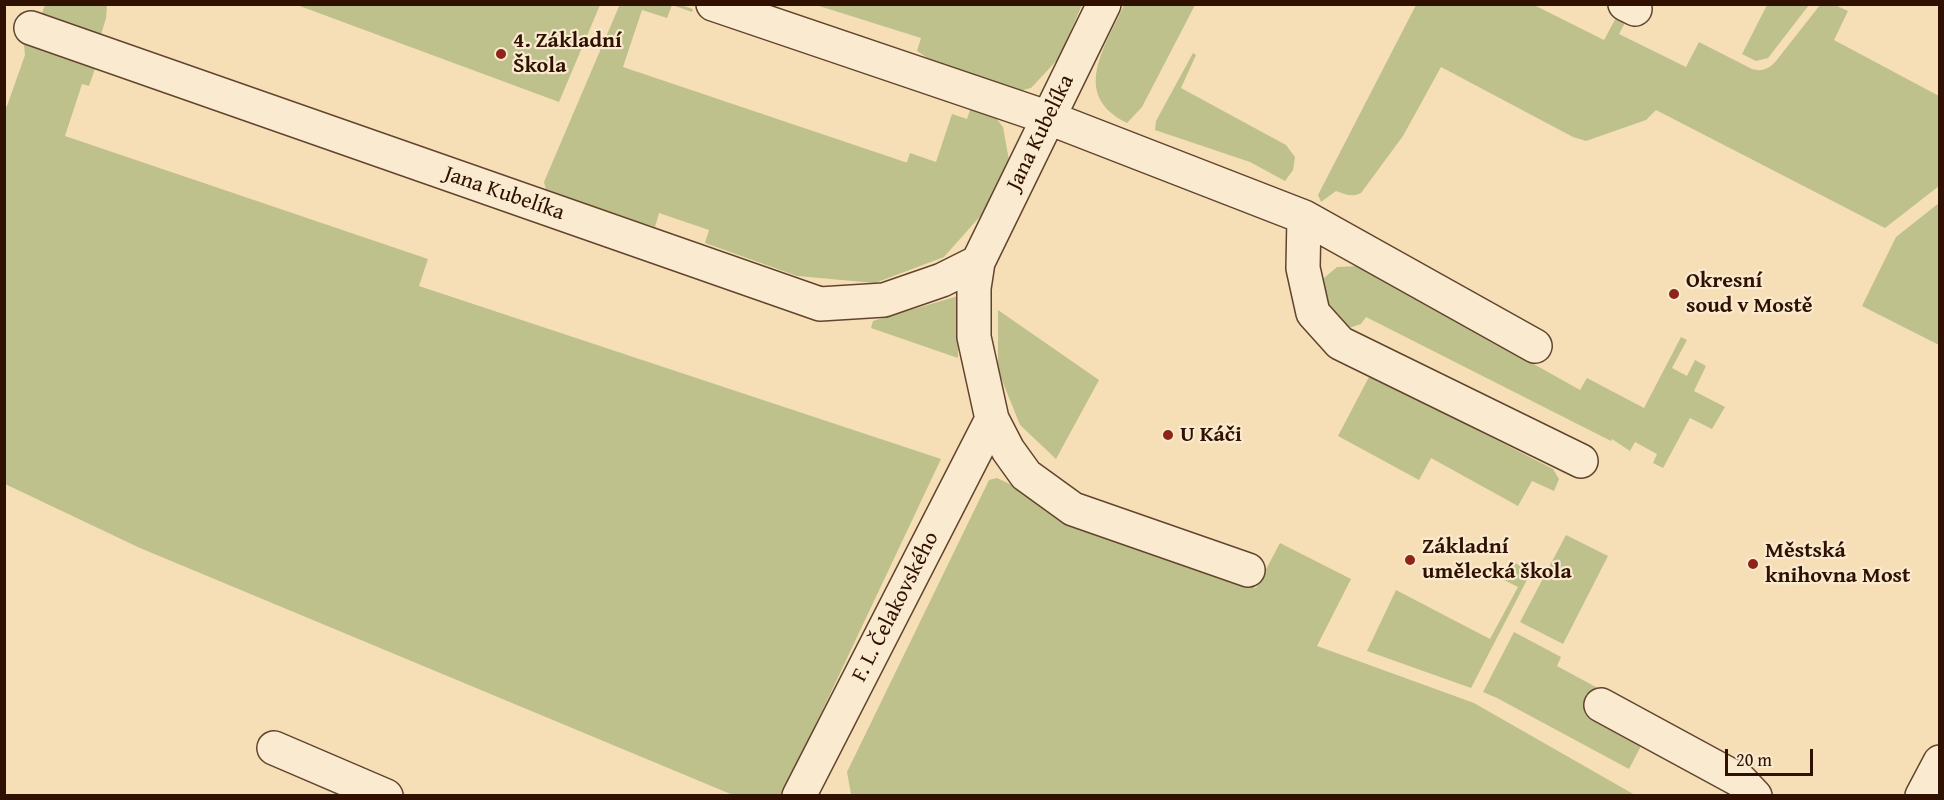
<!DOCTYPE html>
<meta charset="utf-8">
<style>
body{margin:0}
#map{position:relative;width:1944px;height:800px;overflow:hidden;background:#f6dfb6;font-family:"Gentium Book Plus",serif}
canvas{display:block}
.frame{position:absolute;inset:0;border:6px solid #301101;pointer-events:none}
.scale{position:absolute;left:1725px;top:749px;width:88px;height:27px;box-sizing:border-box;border:3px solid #301101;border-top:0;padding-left:8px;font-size:18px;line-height:21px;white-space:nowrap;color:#301101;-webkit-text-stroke:4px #f9ead0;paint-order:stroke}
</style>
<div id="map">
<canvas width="1944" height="800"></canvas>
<div class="frame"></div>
<div class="scale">20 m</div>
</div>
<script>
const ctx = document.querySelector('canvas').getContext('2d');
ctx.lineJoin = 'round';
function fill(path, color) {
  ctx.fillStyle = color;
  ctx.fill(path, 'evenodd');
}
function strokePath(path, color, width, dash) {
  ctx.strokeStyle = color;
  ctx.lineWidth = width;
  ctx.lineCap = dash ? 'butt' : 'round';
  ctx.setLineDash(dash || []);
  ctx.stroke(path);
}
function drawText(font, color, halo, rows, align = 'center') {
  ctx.font = font + ' "Gentium Book Plus",serif';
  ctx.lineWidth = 4.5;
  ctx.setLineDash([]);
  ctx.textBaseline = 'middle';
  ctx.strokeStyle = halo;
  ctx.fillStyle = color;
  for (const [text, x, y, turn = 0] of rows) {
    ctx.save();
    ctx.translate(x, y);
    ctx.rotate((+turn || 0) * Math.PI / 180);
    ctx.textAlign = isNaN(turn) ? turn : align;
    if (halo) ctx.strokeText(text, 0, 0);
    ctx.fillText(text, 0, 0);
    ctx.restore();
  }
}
fill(new Path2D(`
 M620,4l61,1 12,4 -1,3 -20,-7 -5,13 -25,-8 -19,57 282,95h2l3,-9 26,9 16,-48 15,5 5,-15 13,6 11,8 7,9 7,39 -11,29 -55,62 -69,26 -78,-7 -92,-33 4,-13 -50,-17 -4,14 -109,-37 -2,-8z
 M45,5h62l-1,13 -6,20 -60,-19z
 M297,5h303l-41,97z
 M816,5h266l-23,53 -28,30 -12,3 -58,-11 -44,-29 4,-13z
 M1124,5h71l-53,102 -15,16c-57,-28 -22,-76 -3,-118z
 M1416,5h118l70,35 14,-26 9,5 -8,15 67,33 13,-25 53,27c10,3 17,0 24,-8l44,-56h15l13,6 -14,29 105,56v90l-54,42 -229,-118 -10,10 -60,21 -13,-4 -132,-70 -38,69 -42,57c-9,5 -16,1 -25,-2l-15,11 -3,-7z
 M1767,5h42l-41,53 -12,3 -14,-7z
 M15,37l81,29 -7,20 -7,-2 -17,52 363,123 -9,27 522,173 -159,337 -49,-1 -593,-247 -135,-64 -1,-375 3,-3 18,-51 -1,-10z
 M1193,53l3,2 -15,33 105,57 9,12 -2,13 -8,11 -35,-19 -95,-32 1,-9z
 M1939,203v142l-77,-39 34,-69z
 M1359,266l221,124 7,-12 57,30 37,-71 6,3 -15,28 15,8 8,-16 11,6 -12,25 31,16 -13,22 -22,-11 -27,50 -10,-5 4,-9 -22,-12 -5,9 -18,-12 -1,2 -245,-124 -5,7 -15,5c-18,-16 -20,-29 -22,-51l13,-11z
 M958,296v62l-87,-30 2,-7z
 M998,310l101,70 -43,79 -36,-34 -22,-55z
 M1370,375l183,94 6,10 -5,12 -22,-10 -14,25 -87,-48 -12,22 -81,-44z
 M997,478l19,9 40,29 200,72 24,-45 71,36 -34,67 157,57 161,92 -780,1 -4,-2 -4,-22 142,-292z
 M1566,535l42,21 -45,88 -43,-22z
 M1512,560l18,14 -59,114 -104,-37 29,-61 94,49 28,-52 -14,-7 4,-6 -3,-2z
 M1514,632l47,25 -4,9 98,53 -26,50 -132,-71 -14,-6z`), '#bec18c');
const minor = new Path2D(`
 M713,4l336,114 255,99 231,129
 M1104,4l-126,258 -4,26v49l18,82 16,31 18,25 47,34 175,61
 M1625,4l10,5
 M31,28l789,276 64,-4 58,-20 36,-18
 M1304,217l-1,51 10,45 27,30 241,118
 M1601,705l140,76 14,15
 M274,748l112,48
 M799,796l193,-377
 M1922,796l18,-34`);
strokePath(minor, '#62442e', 36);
strokePath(minor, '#f9ead0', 33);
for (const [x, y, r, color] of [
 [501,54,6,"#8f2418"],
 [1674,294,6,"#8f2418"],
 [1168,435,6,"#8f2418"],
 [1410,560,6,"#8f2418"],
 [1753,564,6,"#8f2418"]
]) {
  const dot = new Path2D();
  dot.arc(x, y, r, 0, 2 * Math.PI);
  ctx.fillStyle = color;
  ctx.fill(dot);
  strokePath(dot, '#f9ead0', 2);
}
drawText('bold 22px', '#301101', '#f9ead0', [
 ["4. Základní",513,41],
 ["Škola",513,66],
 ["Okresní",1686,281],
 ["soud v Mostě",1686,306],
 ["U Káči",1180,435],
 ["Základní",1422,547],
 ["umělecká škola",1422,572],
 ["Městská",1765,551],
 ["knihovna Most",1765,576]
], 'left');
drawText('22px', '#301101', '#f9ead0', [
 ["Jana Kubelíka",1041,133,-64],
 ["Jana Kubelíka",504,194,19],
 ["F. L. Čelakovského",896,607,-63]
]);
</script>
